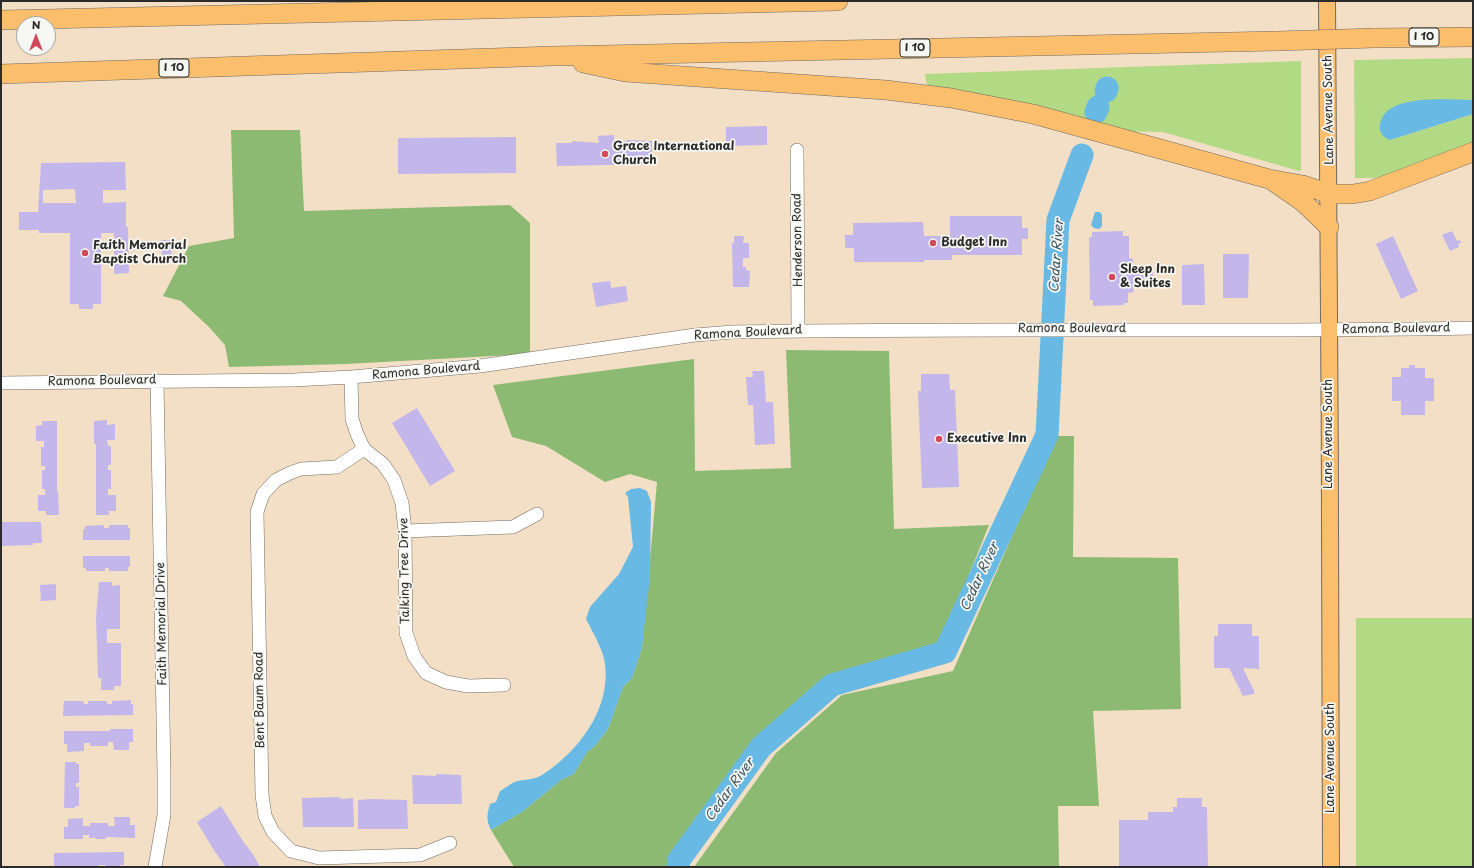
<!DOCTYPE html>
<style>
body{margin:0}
#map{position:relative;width:1474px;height:868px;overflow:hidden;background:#f3dfc5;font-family:"Playpen Sans",sans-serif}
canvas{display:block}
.frame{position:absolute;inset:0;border:2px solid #2b2b2b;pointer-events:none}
.north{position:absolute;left:16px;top:16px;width:40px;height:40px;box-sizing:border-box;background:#f6f6f2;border:1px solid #a5a5a2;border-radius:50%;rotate:0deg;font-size:11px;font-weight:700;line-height:16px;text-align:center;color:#2b2b2b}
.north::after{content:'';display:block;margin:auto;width:14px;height:18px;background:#d1495b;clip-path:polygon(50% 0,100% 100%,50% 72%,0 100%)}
</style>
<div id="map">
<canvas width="1474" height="868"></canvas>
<div class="frame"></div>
<div class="north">N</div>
</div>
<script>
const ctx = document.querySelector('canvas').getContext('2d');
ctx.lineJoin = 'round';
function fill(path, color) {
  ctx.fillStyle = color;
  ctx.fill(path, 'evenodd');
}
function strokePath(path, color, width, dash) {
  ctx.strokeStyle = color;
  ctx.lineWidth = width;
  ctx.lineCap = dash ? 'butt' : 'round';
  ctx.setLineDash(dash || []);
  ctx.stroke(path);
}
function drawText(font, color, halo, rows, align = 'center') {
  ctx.font = font + ' "Playpen Sans",sans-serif';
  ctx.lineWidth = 3.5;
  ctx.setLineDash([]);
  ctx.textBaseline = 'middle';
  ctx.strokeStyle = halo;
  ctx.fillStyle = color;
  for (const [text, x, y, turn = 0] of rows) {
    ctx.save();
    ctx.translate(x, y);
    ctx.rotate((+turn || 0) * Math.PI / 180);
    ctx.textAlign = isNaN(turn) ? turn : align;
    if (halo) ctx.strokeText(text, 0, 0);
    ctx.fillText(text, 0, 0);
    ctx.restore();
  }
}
fill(new Path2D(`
 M1473,58v42l-55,1 -38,31 10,8 83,-26v32l-88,30 -10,2h-20l-1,-118z
 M1301,61v109l-2,1 -136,-39 -50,-1 -186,-46 -2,-11z
 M1356,618h117v249h-117z`), '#b2da84');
fill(new Path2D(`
 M231,130h69l4,81 206,-6 20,18v131l-184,10 -117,3 -4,-22 -16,-18 -28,-26 -18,-5 26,-50 45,-8z
 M786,350l103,1 5,178 95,-4 -48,119 -112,35 -73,63 -86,116 -2,9h-154l-23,-37 31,-18 39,-32 13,-6 13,-22 8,-6 13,-17 15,-42 9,-9 10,-30 15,-166 -27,-8 -25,8 -59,-36 -34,-9 -19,-52 201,-26 1,112 96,-3z
 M1056,436h18l-1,121 105,1 3,151 -88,2 6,95h-41l1,61h-365l82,-114 66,-58 111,-24z`), '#8dba72');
fill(new Path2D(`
 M1473,100v14l-83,26c-5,-2 -9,-5 -10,-10 -3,-38 68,-30 93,-30z
 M1095,212h5l2,3v11l-3,3 -5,-1 -3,-3z
 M640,488l7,3 4,11 -1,75 -8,71 -10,30 -9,9 -15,42 -13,17 -8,6 -13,22 -13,6 -39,32 -31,18c-5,-10 -4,-16 -1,-26l6,-2 4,-11c6,-3 12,-9 18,-10 9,-2 16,-1 24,-6 36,-23 69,-66 63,-111 -1,-13 -13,-33 -19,-45l4,-12 29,-33 14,-27 -5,-50 -3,-4 6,-4z`), '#68bae4');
strokePath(new Path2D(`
 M1106,91l1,-3
 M1096,112l2,-5
 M678,867l1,-7 82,-113 71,-62 113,-33 102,-217 11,-215 24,-65`), '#68bae4', 23);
fill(new Path2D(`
 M767,126v19l-41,1v-19z
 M614,135v7l13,-1v-1l25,1 1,23 -96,2 -1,-23h16v-2l27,2 -1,-7z
 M516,137v36l-118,1v-36z
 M125,162l1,28h-23v13l23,-1v25h2l1,46 -15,1v-41h-13v71h-8v5h-14v-5h-9v-71h-31v-3h-20v-18h19l3,-49zM75,189l1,14h-33v-13z
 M950,216h72v12h6v11h-6v16h-70v5h-28v-5v7h-70v-14h-9v-13h8v-12l70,-1 1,14h26z
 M1123,231v5h6v22l4,1v7l20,1v19l-20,1 1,5 -6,1v10h-4v2l-31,1v-6h-3l-1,-63h3v-5z
 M1452,231l5,10 3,-1 1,3 -3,1 1,3 -9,4 -8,-16z
 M734,236h10l-1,7h6v15h-6v9h3v3l4,1 -1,16h-16l-1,-44h2z
 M1393,236l25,55 -17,8 -25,-55z
 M161,240h10l1,21h-10z
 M1223,254h26l-1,44h-25z
 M1204,264l1,41h-23v-40z
 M610,281l1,7 15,-2 2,15 -32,6 -4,-24z
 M1409,365h6v3h10v10h9v23h-9v14h-24v-14h-9v-24h9v-9h8z
 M752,371h12l2,31h7l2,42 -20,1 -2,-40h-5l-2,-28h7z
 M921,374h28l1,16h5l4,97 -37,1 -4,-97h3z
 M417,408l38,63 -25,15 -38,-63z
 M107,420v5l8,-1v16h-8l1,6h3v19h-3v5h3v19h-3v6h8v16h-7v4h-13v-71h-2v-23z
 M42,421h15v70h1l1,24h-13v-4h-8v-16h7v-6h-3v-19h3v-4h-4v-19h3v-6h-8v-15l6,-1z
 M1,522h40l1,21h-9v2l-32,1z
 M104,525v3h5v-3h19v3h2v12h-47v-11h2v-3z
 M83,556h47v11h-2v4h-19v-3h-4v3h-19v-3h-3z
 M99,582h13v4l8,-1v44h-13v14h14v43h-7v4h-13v-12h-3l-2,-61z
 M56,584v16l-15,1 -1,-16z
 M1218,624h34v12h7v33l-16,-1 11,23v3l-11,2 -14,-28h-15v-32h4z
 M131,700v4h2v11l-70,1 1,-15h19l1,3h4v-3h19v3h5v-3z
 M110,729h23v13h-4v8h-15l-1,-8h-5v4h-18v-3h-6v8l-17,1v-8h-3v-13h46z
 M65,762h11v2h3v19h-3v4h3v19h-4v2h-11z
 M436,774l25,1 1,29h-49l-1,-29 24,1z
 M340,797l1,2 12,-1 1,29h-51l-1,-29z
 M1177,798h25v9h5l1,60h-89v-47h29v-8h25v-5h4z
 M370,799l37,1 1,29h-50v-29z
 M221,806l25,40h1l7,10 6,11h-34l-11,-15 -18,-30z
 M114,817h16v8h5v13l-29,-1v2h-10v-1h-7v-3h-6v4h-19v-12h4v-8l15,-1v8h7v-3h18v3h7z
 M124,852v13h-4v2h-15v-2h-6v2l-45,-1v-13z`), '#c2b6ea');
const minor = new Path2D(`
 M797,150l1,181
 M351,377l1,42 5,15 7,15 19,15 11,16 8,23 3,28 1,102 8,23 12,17 20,9 22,4 36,-1
 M1,383l293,-3 57,-3 129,-11 215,-31 38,-3c247,-5 493,1 740,-4
 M364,449l-27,18 -36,2 -11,4 -14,7 -13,14 -6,18 5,283 3,21 8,16 18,19 28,7 101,-3 30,-12
 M405,531l108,-4 24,-13
 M155,867l9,-52v-42l-7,-392`);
const major = new Path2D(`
 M1327,1c3,289 3,577 4,866`);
const highway = new Path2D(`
 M1,20l837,-19
 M1374,38l99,-1
 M583,63l42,9 261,18 65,8 82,16 236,65 34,6 27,9h23l17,-3 103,-39
 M1,74l552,-18 725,-15
 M1274,182l29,20 26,25`);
strokePath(minor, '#716a61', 14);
strokePath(major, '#716a61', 18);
strokePath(highway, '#716a61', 20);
strokePath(minor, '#fff', 13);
strokePath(major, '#fabe6d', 16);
strokePath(highway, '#fabe6d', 19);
const highwayBridge = new Path2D(`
 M1278,41l96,-3`);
strokePath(highwayBridge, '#716a61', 20, []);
strokePath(highwayBridge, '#fabe6d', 19);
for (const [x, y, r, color] of [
 [605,154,4,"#d1495b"],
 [933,243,4,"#d1495b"],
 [85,253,4,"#d1495b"],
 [1112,277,4,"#d1495b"],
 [939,439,4,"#d1495b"]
]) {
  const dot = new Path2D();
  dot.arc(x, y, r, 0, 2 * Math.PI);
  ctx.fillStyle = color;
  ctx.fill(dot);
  strokePath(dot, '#f6f6f2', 1.5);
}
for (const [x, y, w] of [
 [1424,37,30],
 [915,48,30],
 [174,68,30]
]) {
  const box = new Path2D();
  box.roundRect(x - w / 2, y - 9, w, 18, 3);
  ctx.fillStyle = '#f6f6f2';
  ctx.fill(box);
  strokePath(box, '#2b2b2b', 1);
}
drawText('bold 11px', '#2b2b2b', null, [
 ["I 10",1424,37],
 ["I 10",915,48],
 ["I 10",174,68]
]);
drawText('12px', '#2b2b2b', '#f6f6f2', [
 ["Lane Avenue South",1329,110,-91],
 ["Henderson Road",798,240,-91],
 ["Ramona Boulevard",1072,329],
 ["Ramona Boulevard",1396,329,-1],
 ["Ramona Boulevard",748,333,-3],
 ["Ramona Boulevard",426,371,-5],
 ["Ramona Boulevard",102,381,-1],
 ["Lane Avenue South",1329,434,-90],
 ["Talking Tree Drive",405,571,-91],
 ["Faith Memorial Drive",162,624,-91],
 ["Bent Baum Road",260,700,-91],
 ["Lane Avenue South",1331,758,-90]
]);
drawText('bold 12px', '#2b2b2b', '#f6f6f2', [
 ["Grace International",613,147],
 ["Church",613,161],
 ["Budget Inn",941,243],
 ["Faith Memorial",93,246],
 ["Baptist Church",93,260],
 ["Sleep Inn",1120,270],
 ["& Suites",1120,284],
 ["Executive Inn",947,439]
], 'left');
drawText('italic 13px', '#3d5662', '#f6f6f2', [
 ["Cedar River",1057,256,-86],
 ["Cedar River",980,577,-65],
 ["Cedar River",730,790,-54]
]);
</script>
